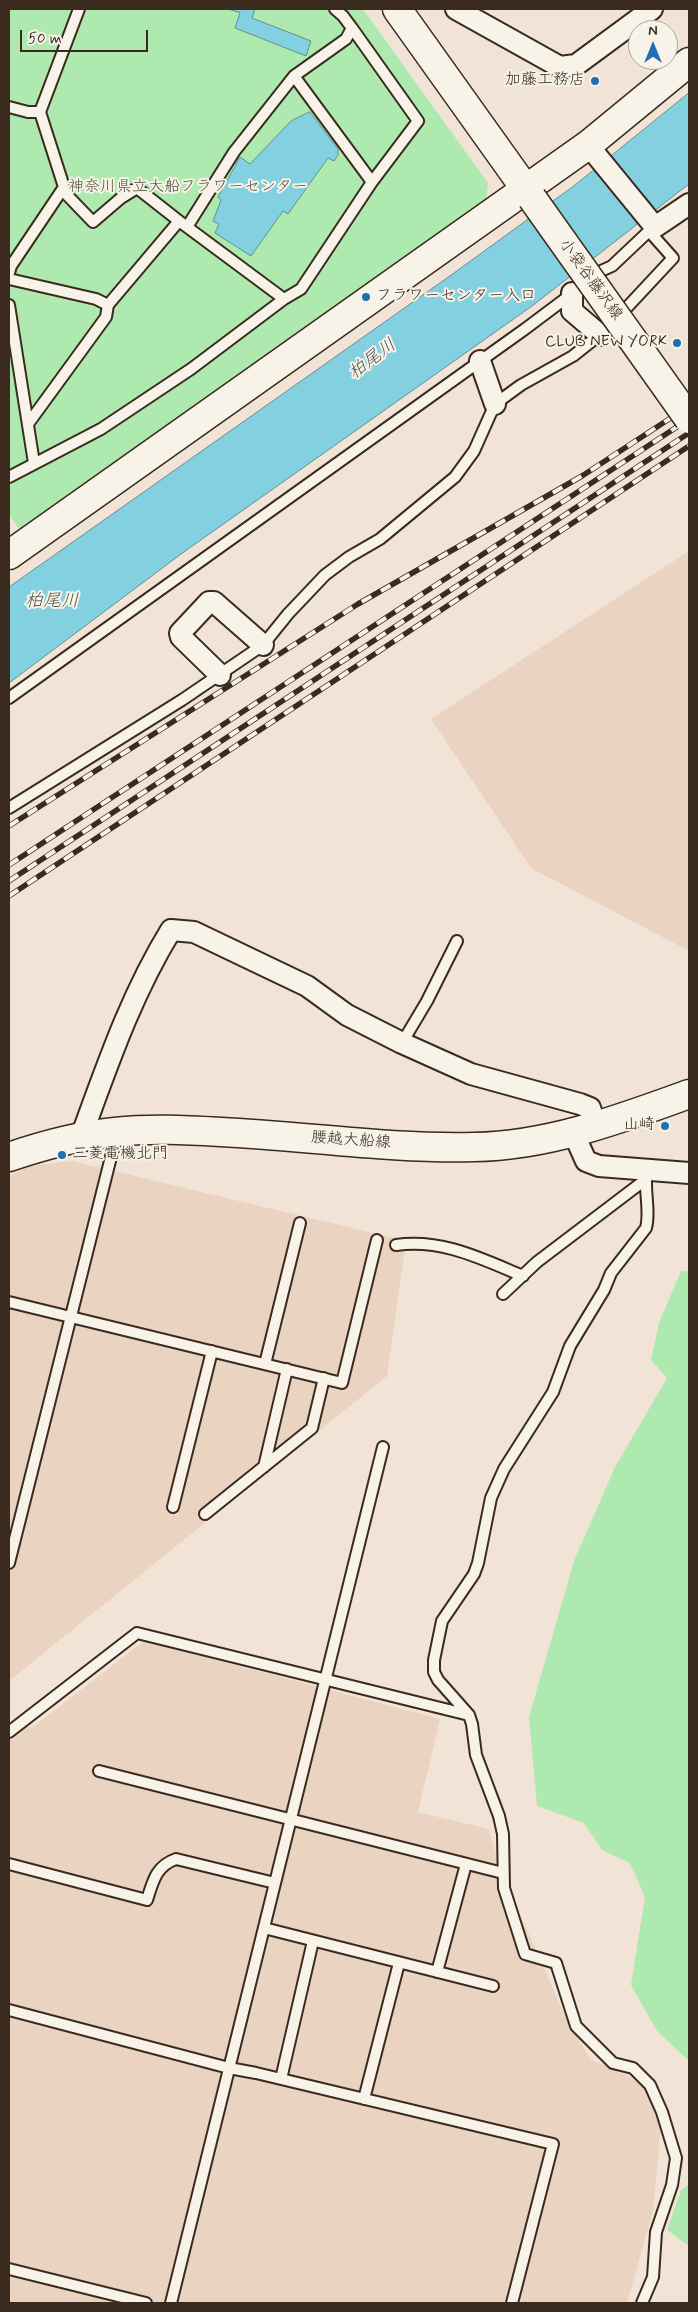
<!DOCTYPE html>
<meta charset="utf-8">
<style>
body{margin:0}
#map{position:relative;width:698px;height:2312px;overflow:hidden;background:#f1e4d6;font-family:Mynerve,sans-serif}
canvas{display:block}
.frame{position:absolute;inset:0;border:10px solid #3b2a1e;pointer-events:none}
.north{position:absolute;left:628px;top:20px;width:50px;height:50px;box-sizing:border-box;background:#f7f3e8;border:1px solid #aca397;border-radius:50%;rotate:0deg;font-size:14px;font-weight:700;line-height:20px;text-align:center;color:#3b2a1e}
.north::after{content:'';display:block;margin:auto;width:18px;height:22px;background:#1f6fb2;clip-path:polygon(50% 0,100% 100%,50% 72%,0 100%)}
.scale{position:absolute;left:20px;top:30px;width:128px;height:22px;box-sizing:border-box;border:2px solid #3b2a1e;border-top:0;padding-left:6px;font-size:15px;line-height:18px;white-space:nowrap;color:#3b2a1e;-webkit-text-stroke:4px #f7f3e8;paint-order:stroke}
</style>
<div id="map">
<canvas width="698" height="2312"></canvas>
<div class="frame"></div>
<div class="north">N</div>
<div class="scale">50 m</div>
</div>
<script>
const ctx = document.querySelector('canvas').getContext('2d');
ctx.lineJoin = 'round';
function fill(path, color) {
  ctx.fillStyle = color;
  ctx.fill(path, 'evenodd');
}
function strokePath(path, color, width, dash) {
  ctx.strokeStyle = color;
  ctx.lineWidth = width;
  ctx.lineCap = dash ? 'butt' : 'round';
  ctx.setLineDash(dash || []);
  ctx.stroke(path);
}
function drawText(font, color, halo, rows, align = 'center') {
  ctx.font = font + ' Mynerve,"Klee One",sans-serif';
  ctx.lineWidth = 4;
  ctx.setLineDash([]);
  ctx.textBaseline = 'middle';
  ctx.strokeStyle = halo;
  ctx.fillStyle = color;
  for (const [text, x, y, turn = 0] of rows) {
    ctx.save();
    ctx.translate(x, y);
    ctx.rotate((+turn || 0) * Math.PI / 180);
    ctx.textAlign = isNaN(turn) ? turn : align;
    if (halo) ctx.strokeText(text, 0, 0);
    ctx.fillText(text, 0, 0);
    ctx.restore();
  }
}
fill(new Path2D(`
 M689,551v400l-158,-83 -100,-149z
 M72,1161l334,80 -19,135 -378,305v-505l21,-10z
 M144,1641l296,78 -22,93 71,17 14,47 63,142 24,41 38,17 17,11 16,39 -8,85 -26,92h-618v-581l23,6z`), '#ead3c0');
fill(new Path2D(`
 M9,9h354l125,174 -2,16 -467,330 -10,-15z
 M681,1271h8v790l-32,-30 -26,-46 14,-88 -15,-34 -28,-13 -18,-27 -47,-17 -8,-89 45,-156 41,-94 52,-89 -16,-18 8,-37z
 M689,2184v62l-22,-16 14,-40z`), '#aee9af');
const water = new Path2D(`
 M228,9h27l-3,9 59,23 -5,15 -71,-28 5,-15z
 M689,93v91l-157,122 -351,248 -172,129v-96l445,-314 121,-88z
 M310,112l28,37v6l-4,6 -6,-3 -40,56 -5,-3 -32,45 -36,-23 4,-9 -6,-3 8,-21 -3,-3 22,-40 10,7 41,-43z`);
fill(water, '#83d1e0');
strokePath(water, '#668e92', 1);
const lane = new Path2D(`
 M335,9l8,7 9,12
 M294,76l78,106
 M9,107l19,5h12l39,-103
 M64,187l3,8 26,27 28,-24 16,-10 42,33
 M187,227l97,72
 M9,273l2,-7 53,-79 -24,-75
 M590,276l22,-10 37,-35
 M9,279l87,20 12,6 71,-84 8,6 47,-75 60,-76 52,-37 6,-11 66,93 -46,61 -71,107 -17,10 -93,70 -90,60 -92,48
 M9,305l25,158
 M618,317l55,-59 -24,-27 5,-3
 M28,424l78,-107 2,-12
 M9,698l516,-369 48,-36
 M9,808l173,-108 81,-55 25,-31 37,-39 24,-18 31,-18 75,-62 19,-26 21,-47 26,-19 52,-29 29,-23
 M402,1043l25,-42 30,-60
 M396,1245c45,-7 86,14 127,31
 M503,1294l34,-32 108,-82
 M9,1302l333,81 35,-143
 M265,1364l35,-141
 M264,1467l23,-98
 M173,1507l39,-156
 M205,1514l107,-86 12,-50
 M9,1563l108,-430
 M9,1732l128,-99 332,82
 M99,1771l404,102
 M9,1864l138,36c6,-19 9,-34 29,-41l99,24
 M264,1928l229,58
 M437,1972l29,-108
 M9,2010l220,58 27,5 297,71 -41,159
 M281,2079l32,-138
 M364,2099l35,-136
 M9,2269l137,34
 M171,2303l212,-856
 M642,2303l11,-26 3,-45 16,-47 4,-27 -14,-46 -12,-27 -17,-17 -20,-5 -37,-37 -20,-63 -31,-9 -21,-66 -1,-54 -4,-18 -23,-61 -4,-31 -3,-9 -31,-35 -4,-8v-12l8,-39 32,-47 4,-11 13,-65 13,-29 49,-77 17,-46 34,-56 7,-17 35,-45c5,-18 -3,-39 1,-57`);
const street = new Path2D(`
 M456,9l104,58 16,-2 76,-56
 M588,145l67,82 34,-23
 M572,293v18l28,24
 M480,361l15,43
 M220,675l-39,-38 -1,-4 29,-31h5l49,43
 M573,1132l13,29 13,5 90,7
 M81,1137c26,-71 50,-142 90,-207l23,2 69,33 44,21 40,29 55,28 69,31 109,30 10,4 6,18`);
const secondary = new Path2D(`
 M397,9l135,189
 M9,555l579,-410 101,-83
 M9,1157c35,-12 69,-21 106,-25 35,-4 71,-2 106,0 84,4 168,17 253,15 74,-1 146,-28 215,-53`);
strokePath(lane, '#3b2a1e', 14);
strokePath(street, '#3b2a1e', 24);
strokePath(secondary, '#3b2a1e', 31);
strokePath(lane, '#f7f3e8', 10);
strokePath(street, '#f7f3e8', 20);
strokePath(secondary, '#f7f3e8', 28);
const rail = new Path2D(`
 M9,826l349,-222 224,-128 107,-70
 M9,865l680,-446
 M9,881l680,-448
 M9,896l680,-450`);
strokePath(rail, '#3b2a1e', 5.5);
strokePath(rail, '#f7f3e8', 4, [11]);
const secondaryBridge = new Path2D(`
 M532,198l157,221`);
strokePath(secondaryBridge, '#3b2a1e', 31, []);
strokePath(secondaryBridge, '#f7f3e8', 28);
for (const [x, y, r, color] of [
 [595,81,5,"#1f6fb2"],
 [366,297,5,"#1f6fb2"],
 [677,343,5,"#1f6fb2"],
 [665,1126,5,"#1f6fb2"],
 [62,1155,5,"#1f6fb2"]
]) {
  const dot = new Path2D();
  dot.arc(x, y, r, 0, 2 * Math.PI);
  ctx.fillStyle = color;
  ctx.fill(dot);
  strokePath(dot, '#f7f3e8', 2);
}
drawText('16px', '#3b2a1e', '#f7f3e8', [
 ["加藤工務店",585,81],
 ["フラワーセンター入口",376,297,"left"],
 ["CLUB NEW YORK",667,343],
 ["山崎",655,1126],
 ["三菱電機北門",72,1155,"left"]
], 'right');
drawText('16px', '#52503b', '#f7f3e8', [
 ["神奈川県立大船フラワーセンター",188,188]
]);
drawText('16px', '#3b2a1e', '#f7f3e8', [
 ["小袋谷藤沢線",590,280,54],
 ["腰越大船線",351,1141,4]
]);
drawText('italic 18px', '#4d544e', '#f7f3e8', [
 ["柏尾川",373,360,-37],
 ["柏尾川",52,602]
]);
</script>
